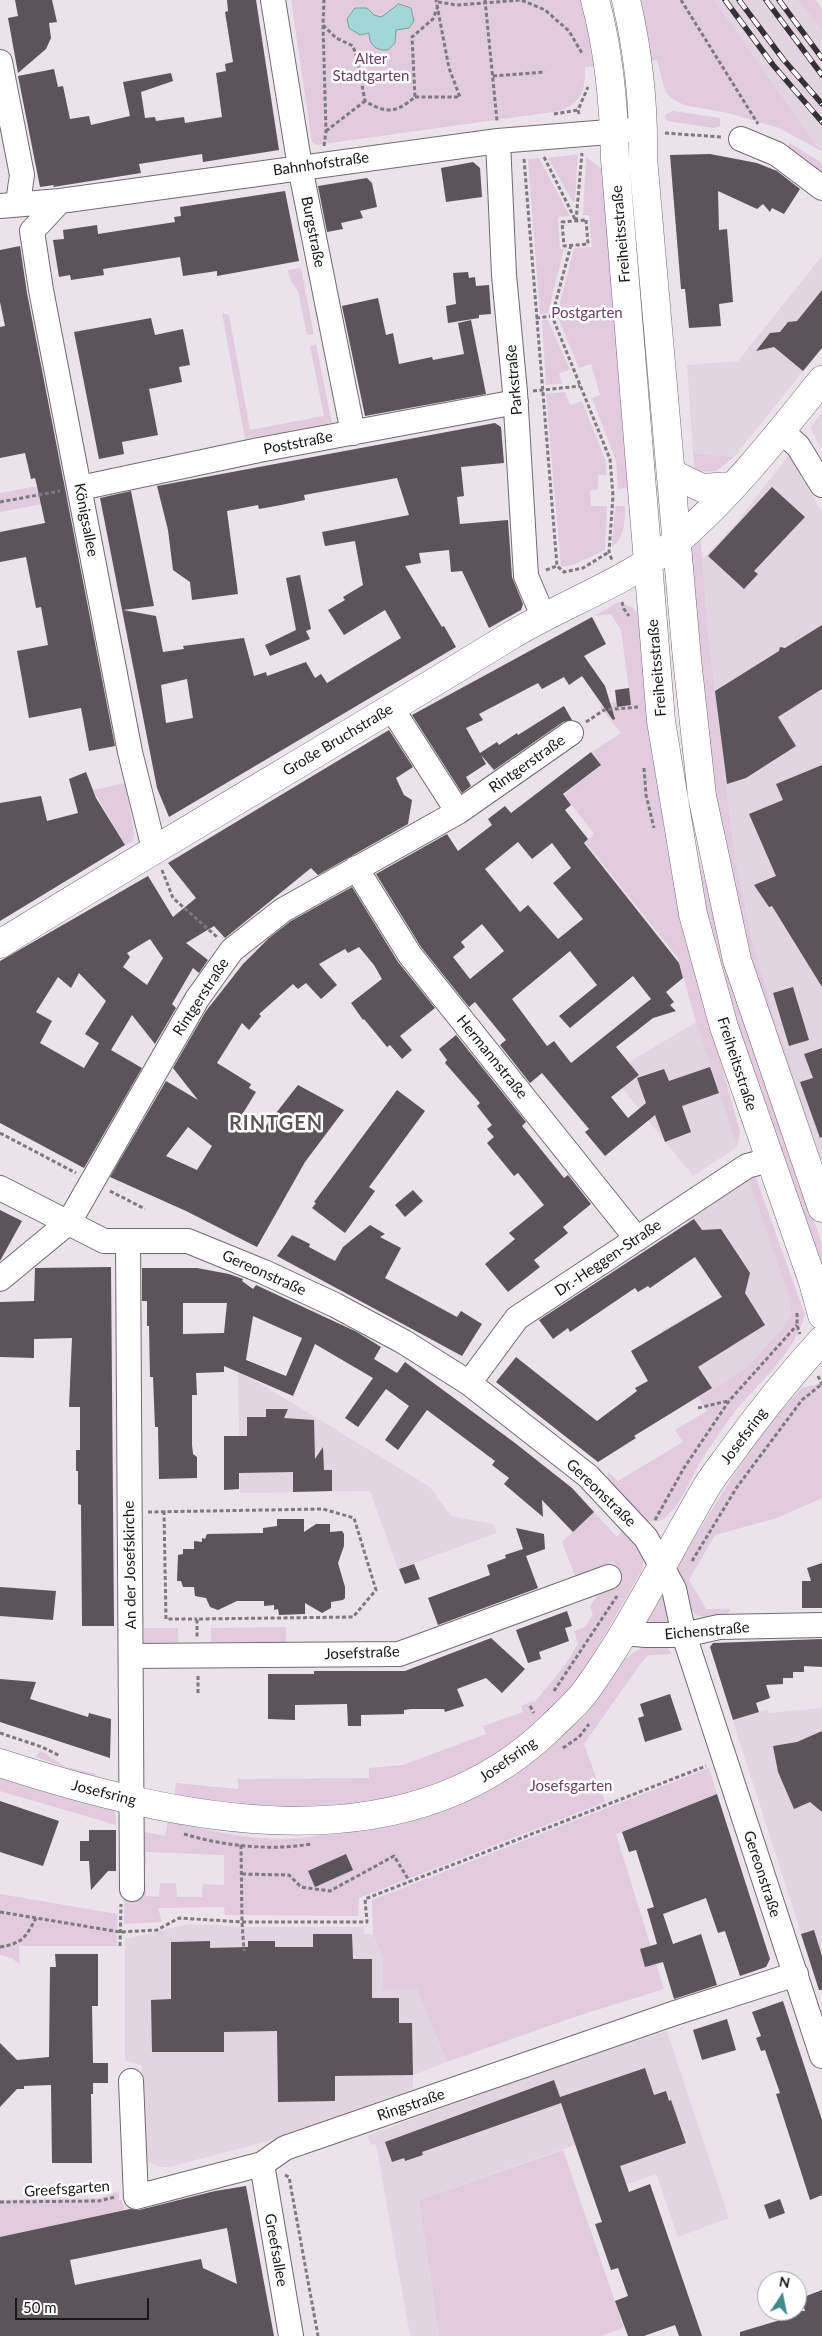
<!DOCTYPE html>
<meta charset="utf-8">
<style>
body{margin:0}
#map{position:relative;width:822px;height:2336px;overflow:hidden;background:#eae3e9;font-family:Lato,sans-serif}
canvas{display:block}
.north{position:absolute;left:757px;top:2271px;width:50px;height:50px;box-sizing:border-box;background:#fff;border:1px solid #a3a2a3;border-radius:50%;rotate:11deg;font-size:14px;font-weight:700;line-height:20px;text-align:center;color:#1a1719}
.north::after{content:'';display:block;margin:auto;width:18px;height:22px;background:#428a88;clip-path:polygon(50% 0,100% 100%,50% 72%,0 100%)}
.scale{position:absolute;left:15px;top:2298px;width:134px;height:22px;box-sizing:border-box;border:2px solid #1a1719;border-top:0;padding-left:6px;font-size:15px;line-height:18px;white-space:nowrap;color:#1a1719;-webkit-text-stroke:4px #fff;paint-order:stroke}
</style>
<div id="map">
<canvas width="822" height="2336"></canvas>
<div class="north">N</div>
<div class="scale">50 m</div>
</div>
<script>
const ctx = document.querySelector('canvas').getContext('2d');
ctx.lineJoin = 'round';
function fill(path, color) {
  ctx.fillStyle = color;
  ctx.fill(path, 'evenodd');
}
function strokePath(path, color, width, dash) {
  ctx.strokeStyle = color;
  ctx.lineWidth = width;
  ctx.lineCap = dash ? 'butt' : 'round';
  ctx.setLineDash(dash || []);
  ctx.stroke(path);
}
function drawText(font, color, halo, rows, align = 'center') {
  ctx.font = font + ' Lato,sans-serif';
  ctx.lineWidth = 5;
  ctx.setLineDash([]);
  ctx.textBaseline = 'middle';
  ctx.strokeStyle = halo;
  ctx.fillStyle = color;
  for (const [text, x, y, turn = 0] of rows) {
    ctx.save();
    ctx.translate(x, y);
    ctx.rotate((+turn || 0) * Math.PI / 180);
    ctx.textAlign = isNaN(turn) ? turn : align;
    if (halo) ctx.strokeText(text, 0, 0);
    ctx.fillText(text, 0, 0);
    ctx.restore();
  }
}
fill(new Path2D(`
 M714,0h83l25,30v122z
 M822,256v92l-88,109 -41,-4 -6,-88 51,-4z
 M822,412v37l-12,-21z
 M789,455l33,57v656l-14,-39 3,-2 -34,-101 -25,-86 -11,-49 -6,-31 -27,-228 -6,-72 35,-38z
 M696,1022l41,125 -44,29 -71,-88 17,-13 -10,-13z
 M747,1176l41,118 3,19 -9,16 -36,39 -47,30 -38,-67 72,-41 -48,-72z
 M238,1372l23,12 169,103 21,29 42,8 4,9 -99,36 -28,-78 -130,2z
 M822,1708v253l-11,4 -78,-244 34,-12 2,4z
 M188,1924l64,3h112v7h9l10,24v31h34l30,73 -34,13v14l-137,50 -107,28h-8l-9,-3 -6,-6 -3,-8 -1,-85 -17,-4v-122z
 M667,2031l62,187 -51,19 -22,-63 -63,23 -18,-52 -156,55 20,136h-29l-34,-192 -5,1 -4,-9 183,-68z`), '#e3d5e0');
fill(new Path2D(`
 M291,0h292l11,66 -9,1c0,24 -2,34 -25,44l-244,34 -4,-3z
 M636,0h78l107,151 -42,-23 -51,-15 -44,-8 -13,-7 -6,-7 -8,-31 -11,1z
 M797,0h19l6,9v21z
 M673,111l47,7v8l-6,2 -47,-7 -2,-4 1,-3z
 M790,143l32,20v11l-37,-23z
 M578,154l-3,48h-2l-25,-44z
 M586,157l16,12v14l6,22 22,283 -12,1 -2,-28 -24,-63 8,-3 -9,-31 -12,4 -22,-53 17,-67 18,-1 -3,-32h-6z
 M539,158l31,58 -12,1 2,32h4l-16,64 -8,1 -12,-155z
 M301,268l13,66 -7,1 -9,-44 -7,-10 -3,-11z
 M222,313l7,2 21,115 74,-14 -14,-70 6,-2 16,79 -87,16z
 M542,320h6l22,50 -11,3 3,11 -16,1z
 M565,392l5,13 12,-4 24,61v13h-8v15h-8l1,16h16l-2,44 -32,15 -12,2 -15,-173z
 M693,453l41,4 -18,14 -21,1z
 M65,481l4,18 -69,13v-19z
 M615,506h10c0,15 0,31 -13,41z
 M700,533l8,99 27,228 17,80 25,86 34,101 -3,2 -51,-134 -45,-193 -24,-253z
 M618,602l15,6 6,8 27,226 37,156 37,134 -3,15 -41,-125 -18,-64 -93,-116 9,-8 -30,-39 37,-30 -9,-13 29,-19 -21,-26 2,-3 14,-2 1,5 14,-2 -10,-75 -10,-16 -17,2z
 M673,706l16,117 35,126 28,93 70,202v22l-87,-244 -52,-198z
 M125,783l9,50 -1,8 -8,4 -32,-55z
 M747,1176l9,2 49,137c-11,38 -44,66 -69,95 -12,16 -24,34 -35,51 -11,17 -18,41 -34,55 -6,6 -12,6 -20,5l-41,-39 2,-10 10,9 65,-39 -8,-12 32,-19 -8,-13 47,-30 36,-39 9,-15 -3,-20z
 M818,1384l4,2v112l-45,20 -62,17 -26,45 17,29h25l-7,9 -15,1 -13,-4 -8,-10 -11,-31 2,-11 50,-81 34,-50 38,-44z
 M594,1512l23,25 7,-10c14,15 25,24 17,45l-64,110 -76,77 -107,43 -108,12 -112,-17 2,-14 62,6v-10l131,-1v-10l34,-3 83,-31 -3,-8 40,-14 -2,-6 12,-5 1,2 31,-38 13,-21 -4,-13 11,-4 8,-13 -3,-7 13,-22 16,-6 -6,-17 -38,14 -13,-34z
 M660,1596h3l11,30 -30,-2z
 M286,1627v15h-75v-14z
 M144,1628h34v14l-34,1z
 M652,1645l16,3 4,6 -23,1 -8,8 -57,81 21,58 -246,96 -1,18 -133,-1 -1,-8 -66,1 4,14 -38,2v-28l16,-14h5l1,14 13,1 1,-14h16l1,14h25l1,-13 21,1v-30l-78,-3v13h-6l1,-34 24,5 3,-15c46,11 94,22 141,16 12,-1 25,-7 37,-10l232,-105 7,-7c18,-25 34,-64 67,-70z
 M40,1750l26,17 30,7 -1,4 -59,-21z
 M709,1768l8,26 -101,40 48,155 -90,28 -127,45 -30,-73h-34v-31l-10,-24 -1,-34z
 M0,1772l108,34 7,6 1,13 -116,-34z
 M0,1894l117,20v32h-98l1,19 -8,-7 -12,-3z
 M563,2150l61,178 -24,8h-161l-20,-136z
 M119,2191v9h3l2,10 -124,27v-37l100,-2z`), '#e2cbde');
const water = new Path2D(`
 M399,4l12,4 3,13 -5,7 -13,2 -1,13 -7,7c-12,1 -19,-5 -19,-17l-9,2 -11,-7 -2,-9 8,-11h12l7,7 7,2z`);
fill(water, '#a1d8d6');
strokePath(water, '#789e9d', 1);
fill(new Path2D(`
 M15,0h37l5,22 -8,1 2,15 -5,11 -28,24 -10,-55 10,-2z
 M227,0h29l23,150 -76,12 -1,-8 -63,10 2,9 -88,14 1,-2 -14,2 -22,-111 36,-7 4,18 5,-1 7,33 19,-3 2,9 39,-9 -7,-34 48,-9 2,8 -32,11 4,26 10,-1 1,4 28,-4 1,6 37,-6 -6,-44 10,-2 -1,-7 8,-2 -8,-50 3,-1z
 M710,154l47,9 20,8 23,18 -16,25 -12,-6 -2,4 -7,-8 -6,5 -39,-18 1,39 8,-1 6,73 -14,2 2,22 -32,2 -4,-39h-4l-11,-134z
 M473,162l7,6 2,29 -36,5 -5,-34z
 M367,178l5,5 5,24 -17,4 3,7 -22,5 2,6 -16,3 -9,-46z
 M285,191l14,70 -82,15v-5l-34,5 -3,-19 -77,12 1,6 -33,5 -1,-5 -11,2 -6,-37 11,-1 -1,-9 34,-5 1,9 77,-12 -1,-5 7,-1 -1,-9z
 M20,246l7,47 88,453 -26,5 -8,-43 -52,10 -12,-67 31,-6 -7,-38 -5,1 -10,-51 -26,5v-30l45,-9 -8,-37 -2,-8 -4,1 -6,-26 -25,5v-131l5,-1 -5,-24v-52z
 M468,272l1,6 6,-1 1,9 13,-1 2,29 -12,1v3l-31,5 -2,-17 10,-2 -3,-31z
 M822,290v58l-19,23 -29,-24 -18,4 14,-18 10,-1 8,-10 9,-1z
 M378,298l8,37 7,-2 6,31 33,-7 1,3 31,-6 -6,-31 13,-3 15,74 -121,22 -23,-110z
 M151,318l4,17 28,-6 7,36 -11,2 3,15 -33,7 9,46 -36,7 2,12 -25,5 -25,-127z
 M495,423l6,4 3,36 -43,4 3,29 -7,1 3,27 48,-4 4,57 11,27 -2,6 -32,18 -27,-57 -11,1 -2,-22 -30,3 2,10 -16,3 37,61 2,-1 12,21 -287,170 -12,-29 -57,-290 31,-7 23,115 -31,4 33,6 7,36 21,-3 -1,-3 61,-8 10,38 12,-4 1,4 39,-14 9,16 6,-4 6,9 74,-45 -16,-28 -41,25 -16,-25 17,-10 -2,-3 20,-12 -8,-44 -30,5 -3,-14 87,-17 -12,-37 -93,17 1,5 -24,5 -22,4 -1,-4 -31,6 11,83 -46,6 -2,-18 -17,-12 -5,-40 -11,-44zM187,679l6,39 -27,5 -5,-38z
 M772,487l33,30 -51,54 4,3 -14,15 -36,-33z
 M300,575l11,54 -5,2 4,8 -40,17 -5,-11 31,-15 -10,-52z
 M592,617l14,27 -22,12 21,30 10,33 -2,1 -31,-44 -13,9 -5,-8 -22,12 -4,-6 -59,31 4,6 -17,8 14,25 17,-11 2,3 18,-12 1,2 46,-29 8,14 -9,2 -69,48 -13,-15 5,9 -20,13 5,9 -9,7 -50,-78z
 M822,625v64l-44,28 18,29 -50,32 -19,6 -12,-93 64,-40 1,-4 5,1z
 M629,688l2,17 -14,2 -2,-17z
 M389,730l24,37 -17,11 8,17 8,5 -4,24 -90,51 -7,-7 -86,70 -11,-12 -28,17 22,17 -9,13 -6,-5 -21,36 4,4 -21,36 -23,-29 -21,35 31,18 -58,100 -84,-45v-162l148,-85 25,41 23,-19 -28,-35zM150,939l13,19 -16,27 -24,-18 7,-10 -3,-4zM79,973l27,28 -21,33 14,9 -15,25 -44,-25 12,-22 -16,-9 22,-35 13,11z
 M591,752l10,13 -38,29 8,11 -6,5 23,29 -4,4 95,120 4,15 -17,14 8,10 -4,3 6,6 -23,7 -37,29 23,28 -28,22 17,21 18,-15 -9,-25 27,-9 5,12 41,-14 9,26 -37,13 9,26 -26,10 -10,-27 -50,41 -20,-24 4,-3 -47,-56 -12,10 -30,-38 6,-5 -31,-38 -6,5 -48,-60 -45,-73 71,-40 11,17 34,-26 -4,-6 17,-13 6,7zM518,842l14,17 20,-16 19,25 -18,15 30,36 -25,20 -30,-34 -8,7 -35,-43zM482,924l22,27 -34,28 -17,-22 12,-10 -4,-5zM570,951l27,34 -38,31 11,12 63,-52 18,23 -80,64 -17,-22 -7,5 -35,-47z
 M822,765v222l-50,-81 -3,1 -15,-22 22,-9 -27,-62 34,-14 -7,-16z
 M86,772l10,26 29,47 -125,76v-118l41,-7 6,25 31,-8 -9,-34z
 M352,887l46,75 37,46 -35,28 12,14 -10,9 -12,-14 -3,2 -23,-28 -1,1 -12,-17 31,-24 -8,-14 -15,-18 -11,6 -3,-4 -26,15 18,21 -16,14 -15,-16 -8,6 -5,-5 -34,30 2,2 -12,14 -7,-7 -25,40 34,21 -2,4 7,4 -16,26 22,13 36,-46 46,25 -39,52 -48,85 -71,-36 -76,-34 56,-96 32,19 -25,-32 33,-57 37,-47 26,-26 22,-17zM188,1127l24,19 -15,24 -31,-14z
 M793,987l16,53 -20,6 -16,-53z
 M456,1035l70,87 -4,4 42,52 4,-3 23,29 -28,23 5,6 -34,27 6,7 -32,25 -23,-28 30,-25 -6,-6 35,-28 -26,-32 -4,3 -27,-33 7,-6 -7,-8 5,-4 -15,-19 3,-3 -35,-40 2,-3 -8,-11z
 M822,1048v89l-2,1 -20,-56 13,-4 -9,-24z
 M397,1090l28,21 -56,76 6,4 -30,42 -33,-25 4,-5 -2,-1z
 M413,1190l10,11 -18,16 -10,-12z
 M0,1210l22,11 -22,40z
 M694,1219l8,11 19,-1 29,44 -5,20 20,32 -67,42 14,21 -78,48 2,2 -38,24 -102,-80 20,-25 81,64 40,-30 -2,-3 13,-7 -17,-30 91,-54 -27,-40 -45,31 -2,-2 -10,6 -3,-4 -65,44 -2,-4 -15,11 -14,-19z
 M370,1225l15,9 -5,3 21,11 -16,30 72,39 4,-6 21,13 -20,32 -185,-100 15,-21 18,9 -1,3 26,14 8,-14z
 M111,1267l3,359h-32l-1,-121 -3,-1v-33h-2v-21h4v-43h-11l3,-69 -38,1v19l-34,-1v-55l34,-1 1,-33z
 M142,1268h55l32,6 14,5 -1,2 11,8 3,-4 101,47 24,15 -7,12 23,14 8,-11 110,81 57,45 22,24 -21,20 -31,-32 1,17 -39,-33 5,-6 -17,-13 3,-4 -68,-51 -29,40 -13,-10 24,-34 -23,-17 -28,38 -13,-9 28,-40 -58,-34 -22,52 -69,-30v6l-28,1 1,22h-5v50l1,9 4,3v21l-38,1 -1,-52h-3l-2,-50h-3l-1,-51h-2v-25h-5zM183,1303h44l-3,30 -41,1zM253,1316l49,22 -16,38 -40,-16z
 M266,1409h22l-4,9 30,2 1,39 8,-12 1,23h8v21l-39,1v-20l-54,1v16l-15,1v-54h23v-19h19z
 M277,1519h27v13l12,-8h14v8l12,-1 2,3v12l-6,17 7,24v11l-2,2 -12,2v6l-9,5 -17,-10v11l-26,1 -1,-6 -4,1v-5l-10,1v-5h-27l-19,9 -8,-3 -4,-9 -11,-2 -1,-9h-11l-2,-6h-4l1,-26 5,-1v-5h11v-8l8,1v-4l3,1 2,-5 56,-1v-5l14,-2z
 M516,1528l28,6 1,15 -19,7 12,32 -100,37 -10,-27 62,-23 -3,-10 19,-7 -1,-3 18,-6z
 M822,1563v45h-20v-27h9l-4,-13z
 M414,1564l6,15 -15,5 -6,-15z
 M0,1587l56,4 -3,29 -53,-4z
 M567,1611l5,15 -7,2 4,13 -30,11 2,7 -13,4 -12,-33z
 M491,1638l34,31 -23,24 -16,-15 -29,11 7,17 -19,6 -1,-3h-33l-7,1v4l-43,1v11h-13l-1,-22 -52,1v15l-27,-1v-45h46v-3h91z
 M822,1639v28l-18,-1v6h-11v6h-10v6l-17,1 4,13 -14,5 3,9 -26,8 -23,-73 3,-4z
 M0,1679l36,3 -6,17 58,18 1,-4 22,6 -1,39 -110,-36z
 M670,1694l12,36 -37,12 -7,-24 6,-2 -4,-12z
 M822,1731v81l-12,-10 -16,7 -16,-37 -5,-26 24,-4z
 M717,1794l53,165 -4,8 -26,9 -15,-45 -7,2 -12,-35 -43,16 10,30 28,-10 16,51 -43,14 -11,-37 -18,5 -5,-18 17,-5 -10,-35 7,-2 -18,-57 -7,2 -7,-20z
 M0,1801l59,20 -16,45 -43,-14z
 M89,1830h27v41h-8l-17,19 -2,-29h-9v-20h9z
 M346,1854l7,16 -38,17 -7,-16z
 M814,1930l8,26v34h-3l-18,-56z
 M313,1934h39l1,25h19v39h27v25h13l1,52 -78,1v25l-57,1 -1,-71 -53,1v20h-72l-1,-52 20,-1v-57l39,-1v7l38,-1v-6h27v6h38z
 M55,1954h43v52h-6l1,57h15v20h-15v11h-2l1,69h-40l-1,-78 -27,1v3h-7l-17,18v-64l17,17 32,-3 1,-90h6z
 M783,2001l39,119v75l-12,5 -34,-106 4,-1 -15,-43 -4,1 -5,-13 5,-2 -9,-24z
 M727,2019l9,31 -34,10 -9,-30z
 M645,2068l9,27 12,-4 3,10 2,-1 15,43 -66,23 9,26 21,-8 52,152h-23l-4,-11 -31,11h-16l-13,-35 13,-5 -10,-28 -7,2 -16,-46 7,-2 -41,-119 -139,49 1,3 -18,6 -1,-3 -12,4 -7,-20 169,-62 6,17z
 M246,2186l28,150h-274v-99l130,-28 9,1 76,-19zM227,2228l10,56 -34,-16 -2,-9 -126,26 -5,-25z
 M780,2199l5,14 -16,6 -5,-14z
 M822,2290v46h-82v-4l47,-14 -2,-7h20l-4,-13z`), '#5b555a');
const minor = new Path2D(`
 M273,0l27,167 53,266
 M0,62l22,113 -4,28
 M741,139l36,15 45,34
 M498,141l6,134 11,117 11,184 17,40
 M60,201l-28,30 9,59 89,462 24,97
 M0,206l60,-5 438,-60 135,-11
 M781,431l17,15 24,39
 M80,488l179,-38 257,-48
 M392,709l66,103
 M356,868l54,87 227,284
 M0,1188l104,53h84l76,31 71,33 69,37 65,41 119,93 58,62 28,51 10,46 138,421
 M128,1242l4,647
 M0,1279l69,-57 128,-223 35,-49 51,-40 175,-98 113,-79
 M469,1383l48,-65 230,-152 22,-6
 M623,1633l23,2h38l35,-8 103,-2
 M131,1656l268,-2 210,-77
 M131,2081l5,116 126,-33 23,-16 390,-135 121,-39
 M262,2164l29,172`);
const major = new Path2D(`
 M595,0c14,51 19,107 20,159l46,562 32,193 31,113 89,255 9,33
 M626,0c12,51 18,106 17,158l44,501 15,137 35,164 85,248
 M671,473l31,15 30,-2
 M0,944c169,-105 341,-204 510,-308 53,-32 121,-56 167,-95 54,-46 101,-106 145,-161
 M0,1763c176,57 404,109 552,-37 11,-11 24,-22 33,-34 47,-65 82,-138 122,-206 8,-13 19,-26 28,-39 27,-37 56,-73 87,-107`);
strokePath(minor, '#716b70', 26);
strokePath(major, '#716b70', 29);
strokePath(new Path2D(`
 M485,0l12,121
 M681,0l77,124
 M438,2l19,3 64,-5 24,10 24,21 14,24
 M323,25l13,13 17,8 4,12 8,43c21,13 31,12 50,-4l-3,-60 21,-18 5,-13
 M493,76l52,-4
 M415,97h45l-11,-29 -13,-68
 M554,114l24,-4
 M579,114l-1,-4 10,-23
 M326,131l39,-30
 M665,133l56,4
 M324,146l2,-15 -3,-106 1,-25
 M544,157l32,64
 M524,159l33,407 7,6 19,-4 26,-16
 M586,220l2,24 -24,2 -2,-24z
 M576,221l6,-68
 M571,245l-19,71 58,143 3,37 -4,56 3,8
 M536,318l16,-2
 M533,391l47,-5
 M0,502l60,-11
 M546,570l11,-4
 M622,602l2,7 5,7
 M586,722l18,-12 34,-3
 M644,768l2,27 8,33
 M162,870l11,28 44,39
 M0,1133l76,40
 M110,1191l35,18
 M797,1313v12l3,9
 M818,1376l4,9
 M698,1408l30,-7
 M164,1511l2,108h31
 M148,1512l175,-3 31,9 22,72 -23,27 -156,2v18
 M655,1520l29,-52 45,-67 68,-76
 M692,1561l45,-74 65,-87 20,-16
 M198,1676v17
 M554,1691l63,-95
 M530,1706l4,7
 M0,1733l42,14 18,9
 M563,1748l16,-11 10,-13
 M184,1834c40,12 86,17 127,10
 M241,1845l1,77 2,29
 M242,1874l47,1 12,12 29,4 64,-35 16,26
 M0,1912l120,20 37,-2 22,-12 63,4h125l-2,-23 341,-133
 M120,1946l1,-42
 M0,1947c23,-4 25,-9 36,-29
 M285,2175l4,2 29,159
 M0,2202l99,-1 16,-4`), '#7e797d', 3, [4, 2.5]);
strokePath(minor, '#fff', 24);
strokePath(major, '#fff', 28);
const rail = new Path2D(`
 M725,0l48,65 49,57
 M739,0l44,59 39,45
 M766,0l56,75
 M779,0l43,58`);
strokePath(rail, '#353134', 5.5);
strokePath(rail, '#fff', 4, [11]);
drawText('15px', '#6c3e67', '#fff', [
 ["Alter",371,59],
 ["Stadtgarten",371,76],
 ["Postgarten",587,313],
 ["Josefsgarten",571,1786]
]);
drawText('15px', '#1a1719', '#fff', [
 ["Bahnhofstraße",321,164,-8],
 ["Burgstraße",313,232,79],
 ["Freiheitsstraße",621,234,-95],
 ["Parkstraße",514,380,-95],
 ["Poststraße",298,443,-11],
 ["Königsallee",86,520,79],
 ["Freiheitsstraße",657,668,-95],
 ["Große Bruchstraße",338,740,-31],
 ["Rintgerstraße",527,764,-35],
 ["Rintgerstraße",201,997,-57],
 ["Hermannstraße",492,1057,51],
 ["Freiheitsstraße",737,1064,72],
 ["Dr.-Heggen-Straße",608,1258,-34],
 ["Gereonstraße",264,1273,24],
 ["Josefsring",744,1436,-53],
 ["Gereonstraße",601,1493,44],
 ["An der Josefskirche",130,1565,-91],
 ["Eichenstraße",707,1631,-5],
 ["Josefstraße",362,1653,-2],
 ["Josefsring",508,1760,-35],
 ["Josefsring",104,1793,14],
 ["Gereonstraße",762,1874,72],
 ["Ringstraße",411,2105,-19],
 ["Greefsgarten",67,2189,-4],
 ["Greefsallee",276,2250,80]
]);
ctx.letterSpacing = '1px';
drawText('bold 20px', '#5b555a', '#fff', [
 ["RINTGEN",276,1124]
]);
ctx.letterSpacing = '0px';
</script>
